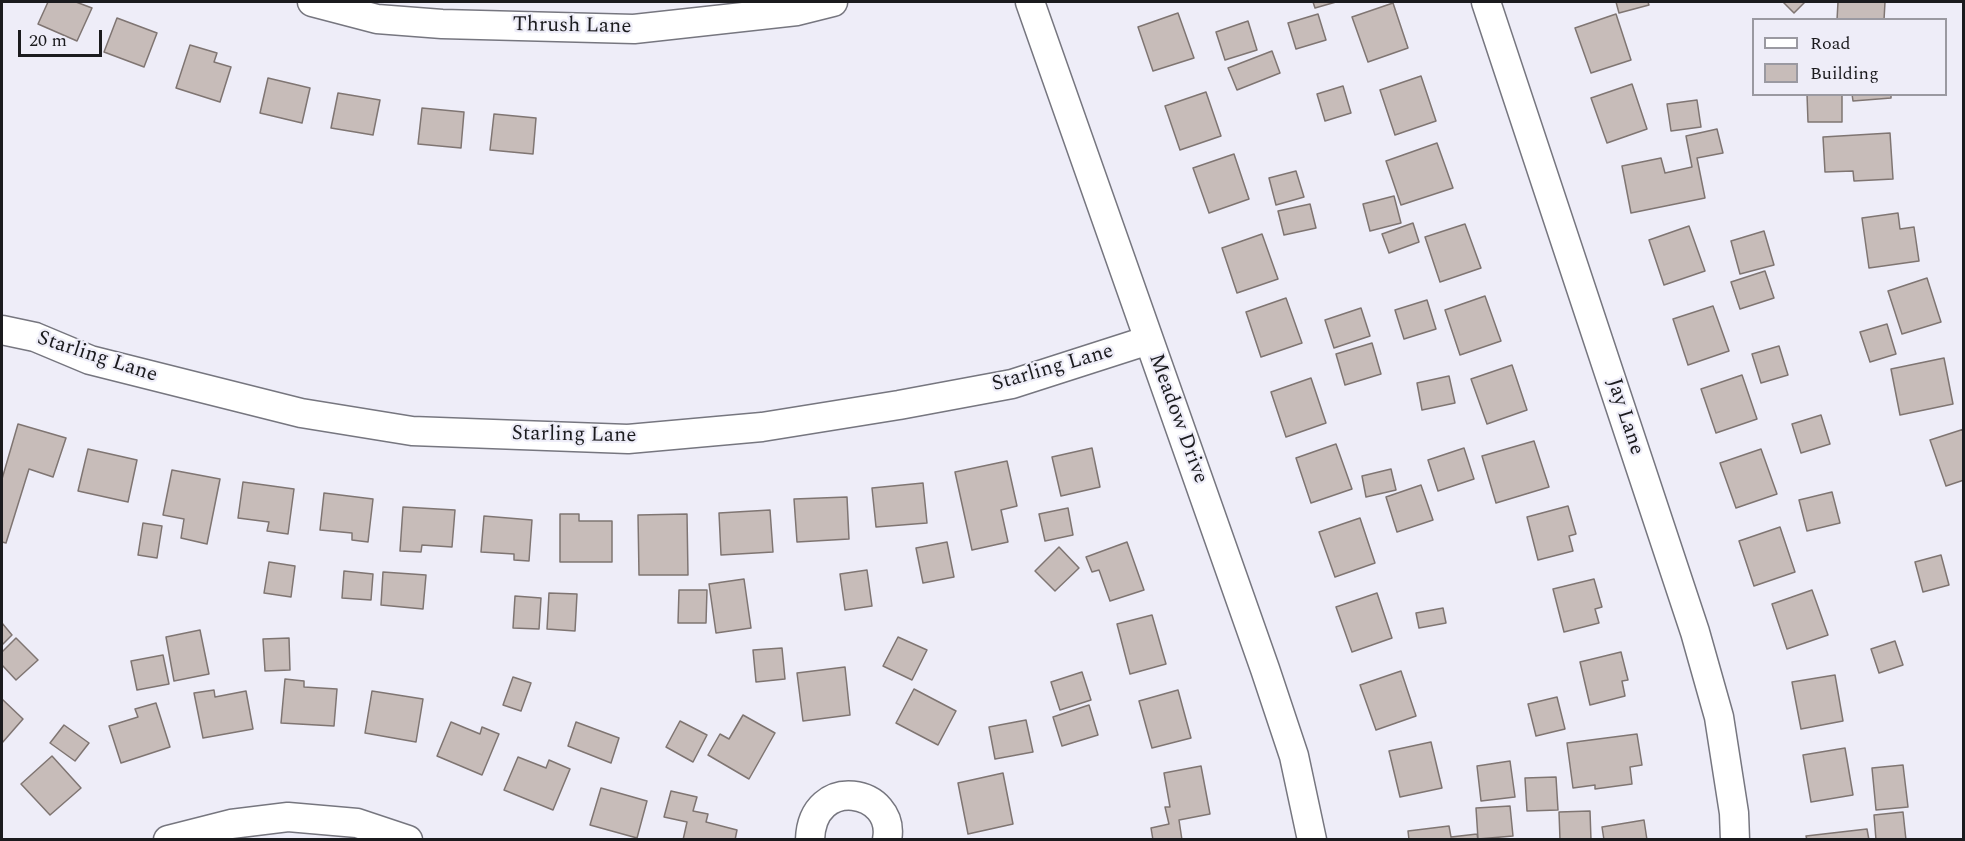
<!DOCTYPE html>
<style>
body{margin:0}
#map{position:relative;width:1965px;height:841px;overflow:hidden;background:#eeedf8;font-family:Spectral,serif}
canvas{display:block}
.frame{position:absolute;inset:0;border:3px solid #1b1b1e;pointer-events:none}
.legend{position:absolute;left:1752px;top:18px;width:195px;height:78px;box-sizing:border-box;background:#eeedf8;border:2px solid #9a99a1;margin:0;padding:8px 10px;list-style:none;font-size:18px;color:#1b1b1e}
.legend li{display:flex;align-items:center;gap:12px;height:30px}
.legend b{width:30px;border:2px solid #9a99a1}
.scale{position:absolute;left:18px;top:30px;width:84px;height:27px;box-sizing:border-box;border:3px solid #1b1b1e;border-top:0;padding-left:8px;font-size:18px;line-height:21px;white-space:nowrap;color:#1b1b1e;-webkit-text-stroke:4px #eeedf8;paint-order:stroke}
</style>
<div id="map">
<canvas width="1965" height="841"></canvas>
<div class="frame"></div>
<ul class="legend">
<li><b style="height:8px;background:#fff"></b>Road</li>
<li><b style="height:16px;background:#c7bcb9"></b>Building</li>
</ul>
<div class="scale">20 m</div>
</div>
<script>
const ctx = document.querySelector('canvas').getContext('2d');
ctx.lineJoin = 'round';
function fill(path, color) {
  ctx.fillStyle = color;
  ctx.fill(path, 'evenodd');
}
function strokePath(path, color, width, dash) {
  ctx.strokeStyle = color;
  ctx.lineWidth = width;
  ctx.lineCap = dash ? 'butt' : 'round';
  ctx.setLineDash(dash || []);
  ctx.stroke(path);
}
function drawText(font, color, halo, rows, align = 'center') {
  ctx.font = font + ' Spectral,serif';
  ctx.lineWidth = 4.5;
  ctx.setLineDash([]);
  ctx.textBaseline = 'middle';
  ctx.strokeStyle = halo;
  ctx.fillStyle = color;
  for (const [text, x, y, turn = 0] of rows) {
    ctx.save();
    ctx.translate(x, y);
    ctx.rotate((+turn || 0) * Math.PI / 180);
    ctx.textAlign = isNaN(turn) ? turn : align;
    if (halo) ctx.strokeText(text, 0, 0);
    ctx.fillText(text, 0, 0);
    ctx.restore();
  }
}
const building = new Path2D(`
 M48,2h28l16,6 -15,33 -39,-17z
 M1313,2h23l-21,6z
 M1616,2h32l1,3 -30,8z
 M1783,2h22l-11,11z
 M1838,2h47l-1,18h-47z
 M1393,3l15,45 -40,14 -16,-45z
 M1178,13l16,45 -41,13 -15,-44z
 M1318,14l8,26 -30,9 -8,-26z
 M1616,14l15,46 -40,13 -16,-45z
 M117,18l40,15 -13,34 -40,-15z
 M1248,21l9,29 -32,10 -9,-28z
 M190,45l27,8 -3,9 17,5 -11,35 -44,-14z
 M1272,51l8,22 -43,17 -9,-22z
 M1421,76l15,45 -41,14 -15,-45z
 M268,78l42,10 -8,35 -42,-10z
 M1632,84l15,45 -40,14 -16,-45z
 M1343,86l8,27 -26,8 -8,-27z
 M1206,92l15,44 -41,14 -15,-44z
 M338,93l42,7 -7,35 -42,-7z
 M1807,94h35v28h-34z
 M1852,94h39v4l-38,3z
 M1697,100l4,27 -30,4 -4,-27z
 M422,108l42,4 -3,36 -43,-4z
 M494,114l42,4 -3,36 -43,-4z
 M1717,129l6,24 -26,5 8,40 -74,15 -9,-47 39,-8 4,15 27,-6 -6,-31z
 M1890,133l3,46 -39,2 -1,-10 -28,1 -2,-35z
 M1437,143l16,45 -52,17 -15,-44z
 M1234,154l15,45 -40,14 -16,-45z
 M1296,171l8,26 -28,8 -7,-27z
 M1394,196l7,27 -31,8 -7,-27z
 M1310,204l6,24 -32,7 -6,-24z
 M1898,213l2,16 14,-2 5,34 -50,7 -7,-50z
 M1413,223l6,19 -30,11 -7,-19z
 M1465,224l16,44 -41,14 -15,-45z
 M1689,226l16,45 -41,14 -15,-45z
 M1764,231l10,34 -34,9 -9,-33z
 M1262,234l16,45 -41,14 -15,-45z
 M1765,271l9,27 -34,11 -9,-27z
 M1927,278l14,44 -39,12 -14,-43z
 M1485,296l16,45 -41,14 -15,-45z
 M1286,298l16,45 -41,14 -15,-45z
 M1427,300l9,29 -32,10 -9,-29z
 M1713,306l16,45 -41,14 -15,-46z
 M1361,308l9,28 -36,12 -9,-28z
 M1887,324l9,30 -26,8 -10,-30z
 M1372,343l9,31 -36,11 -9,-31z
 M1779,346l9,29 -27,8 -9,-29z
 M1944,358l9,46 -53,11 -9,-46z
 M1512,365l15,45 -40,14 -16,-45z
 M1742,375l15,44 -41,14 -15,-44z
 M1449,376l6,27 -33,7 -5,-27z
 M1311,378l15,45 -40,14 -15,-45z
 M1821,415l9,29 -29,9 -9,-29z
 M18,424l48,14 -13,39 -24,-8 -23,74 -4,-1v-63z
 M1964,429v51l-18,6 -16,-46z
 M1534,441l15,46 -53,16 -14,-47z
 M1336,444l16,45 -41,14 -15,-45z
 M1092,448l8,39 -39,9 -9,-39z
 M1464,448l10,31 -36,12 -10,-31z
 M88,449l49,11 -9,42 -50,-11z
 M1761,449l16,45 -41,14 -16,-45z
 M1007,461l10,45 -16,4 7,32 -36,8 -17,-78z
 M1391,469l5,21 -30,7 -4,-21z
 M172,470l48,9 -13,65 -26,-6 3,-19 -21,-4z
 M243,482l51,7 -6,45 -21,-3 2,-9 -31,-4z
 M923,483l4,40 -51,4 -4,-39z
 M1421,485l12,35 -36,12 -11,-35z
 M1832,492l8,31 -33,8 -8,-31z
 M324,493l49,6 -5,43 -16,-2v-7l-32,-3z
 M847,497l2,42 -52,3 -3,-43z
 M1568,506l8,28 -7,2 4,15 -35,9 -11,-43z
 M403,507l52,3 -3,37 -30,-2 -1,7 -21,-1z
 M1068,508l5,27 -28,6 -6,-27z
 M770,510l3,42 -52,3 -2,-42z
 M560,514h19v7h33v41h-52z
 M687,514l1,61h-49l-1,-60z
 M484,516l48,4 -3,41 -15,-1v-6l-33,-2z
 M1360,518l15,45 -40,14 -16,-45z
 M143,523l19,3 -5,32 -19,-3z
 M1780,527l15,45 -41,14 -15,-45z
 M947,542l7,35 -31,6 -7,-35z
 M1127,542l17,48 -34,11 -11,-31 -7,2 -6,-15z
 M1059,547l20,21 -24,23 -20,-20z
 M1941,555l8,30 -26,7 -8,-30z
 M269,562l26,4 -4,31 -27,-4z
 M867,570l5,36 -27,4 -5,-36z
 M344,571l29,3 -2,26 -29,-2z
 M383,572l43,3 -3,34 -42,-4z
 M744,579l7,49 -35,5 -7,-49z
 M1594,579l8,28 -7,2 4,14 -35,9 -11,-43z
 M679,590h28l-1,33h-28z
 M1812,590l16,45 -41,14 -15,-45z
 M549,593l28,1 -2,37 -28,-2z
 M1377,593l15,45 -40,14 -16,-45z
 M515,596l26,2 -2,31 -26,-1z
 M1443,608l3,15 -27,5 -3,-15z
 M1152,615l14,49 -36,10 -13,-50z
 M2,623l10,12 -10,10z
 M200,630l9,44 -35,7 -8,-44z
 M898,637l29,13 -15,30 -29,-14z
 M16,638l22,22 -22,20 -14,-15v-13z
 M289,638l1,32 -25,1 -2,-32z
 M1895,641l8,24 -24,8 -8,-24z
 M782,648l3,31 -29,3 -3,-32z
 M1621,652l7,28 -6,1 3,15 -35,9 -10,-43z
 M163,655l6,29 -32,6 -6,-29z
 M845,667l5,48 -47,6 -6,-48z
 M1401,671l15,45 -40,14 -16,-45z
 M1082,672l9,28 -31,10 -9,-28z
 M1835,675l8,46 -42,8 -9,-47z
 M513,677l18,6 -10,28 -18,-6z
 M285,679l19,2v6l33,2 -3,37 -53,-3z
 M914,689l42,22 -18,34 -42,-22z
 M214,690l1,7 31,-6 7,38 -50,9 -9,-45z
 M1178,690l13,48 -39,10 -13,-47z
 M372,691l51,8 -7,43 -51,-9z
 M1557,697l8,32 -29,7 -8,-32z
 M2,699l21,20 -21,24z
 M156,703l14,44 -49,16 -12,-37 29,-9 -3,-8z
 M1089,705l9,30 -36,11 -9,-29z
 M743,715l32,18 -26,46 -41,-24 12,-21 9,5z
 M1026,720l7,32 -38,7 -6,-32z
 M680,721l27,14 -14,27 -27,-15z
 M451,722l29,12 2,-7 17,7 -17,41 -45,-19z
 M576,722l43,16 -8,25 -43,-17z
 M64,725l25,18 -14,18 -25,-18z
 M1637,734l5,31 -12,2 2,17 -37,5v-4l-22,3 -6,-45z
 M1431,742l11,46 -42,9 -11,-46z
 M1845,748l8,47 -42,7 -8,-47z
 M52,756l29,32 -31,27 -29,-31z
 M518,757l28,11 3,-8 21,9 -17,41 -49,-20z
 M1510,761l5,36 -34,4 -4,-35z
 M1903,765l5,42 -32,3 -4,-42z
 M1201,766l9,48 -31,6 3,20h-29l-2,-12 18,-4 -4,-17h5l-6,-34z
 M1003,773l10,51 -45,10 -10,-51z
 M1556,777l2,33 -31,1 -2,-33z
 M601,788l46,13 -10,37 -47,-13z
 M671,791l26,6 -4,14 15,3 -2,8 31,8 -2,10h-52l4,-18 -23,-5z
 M1510,806l3,30 -35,3 -2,-31z
 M1590,811l1,29h-31l-1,-28z
 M1903,812l3,28h-30l-2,-25z
 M1644,820l3,20h-43l-2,-13z
 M1449,826l2,11 26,-3 1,6h-69l-1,-9z
 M1867,829l2,11h-62l-1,-4z`);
fill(building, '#c7bcb9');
strokePath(building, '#7f7572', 1.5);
const street = new Path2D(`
 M312,2l65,17 65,5 192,5 163,-18 36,-9
 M1030,2l235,667 29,87 18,84
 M1486,2l209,630 24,85 15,96 1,27
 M2,330l33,7 55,23 211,53 111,18 216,8 134,-12 137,-22 113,-21 137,-44
 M168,840l63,-16 57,-7 69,6 51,17
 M810,840c2,-67 87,-51 77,0`);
strokePath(street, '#76767f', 31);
strokePath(street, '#fff', 28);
drawText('21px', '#1b1b1e', '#eeedf8', [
 ["Thrush Lane",572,27,1],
 ["Starling Lane",97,358,18],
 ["Starling Lane",1053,369,-16],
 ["Jay Lane",1624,417,72],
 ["Meadow Drive",1177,419,70],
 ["Starling Lane",574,436,1]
]);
</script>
